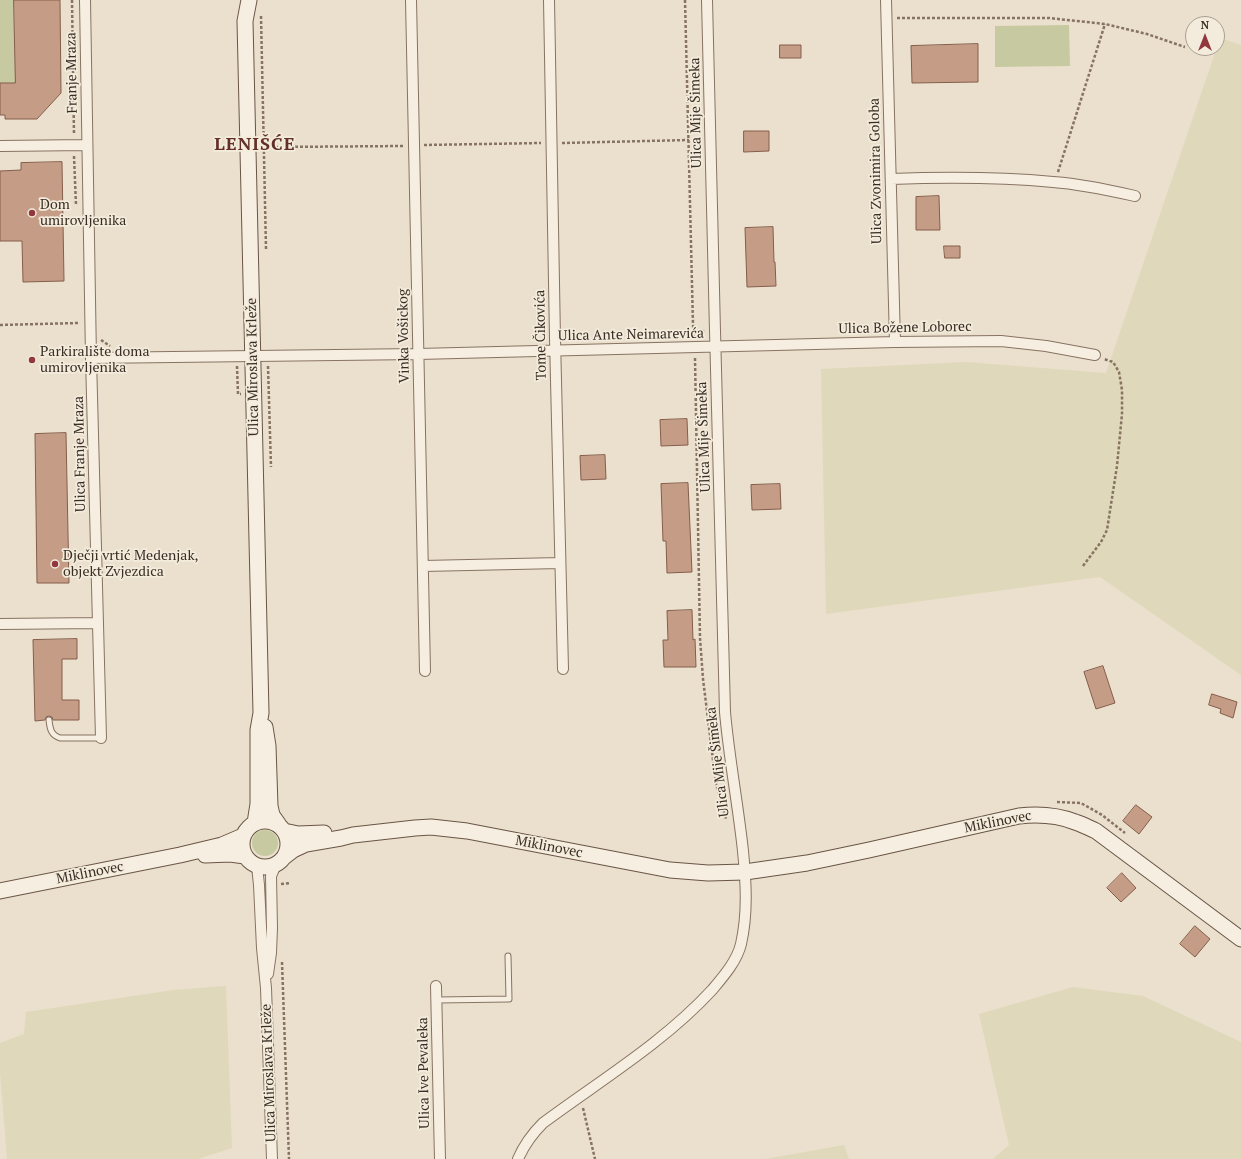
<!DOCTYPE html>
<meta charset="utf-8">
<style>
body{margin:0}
#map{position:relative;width:1241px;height:1159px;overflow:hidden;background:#ebe0cd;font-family:"PT Serif",serif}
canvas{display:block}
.north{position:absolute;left:1185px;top:16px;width:40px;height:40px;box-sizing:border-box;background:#f3ebdc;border:1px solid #a99f92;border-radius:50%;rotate:0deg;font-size:11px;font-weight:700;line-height:16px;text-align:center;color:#3a2d23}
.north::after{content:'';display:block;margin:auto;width:14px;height:18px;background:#90383e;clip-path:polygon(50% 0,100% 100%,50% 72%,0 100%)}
</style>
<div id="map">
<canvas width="1241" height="1159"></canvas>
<div class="north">N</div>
</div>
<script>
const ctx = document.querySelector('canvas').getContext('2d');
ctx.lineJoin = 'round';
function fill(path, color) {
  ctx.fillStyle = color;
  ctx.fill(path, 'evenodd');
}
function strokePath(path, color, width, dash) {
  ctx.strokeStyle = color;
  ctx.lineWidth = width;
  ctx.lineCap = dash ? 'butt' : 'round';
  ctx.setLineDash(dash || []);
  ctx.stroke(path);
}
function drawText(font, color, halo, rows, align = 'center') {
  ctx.font = font + ' "PT Serif",serif';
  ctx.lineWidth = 3.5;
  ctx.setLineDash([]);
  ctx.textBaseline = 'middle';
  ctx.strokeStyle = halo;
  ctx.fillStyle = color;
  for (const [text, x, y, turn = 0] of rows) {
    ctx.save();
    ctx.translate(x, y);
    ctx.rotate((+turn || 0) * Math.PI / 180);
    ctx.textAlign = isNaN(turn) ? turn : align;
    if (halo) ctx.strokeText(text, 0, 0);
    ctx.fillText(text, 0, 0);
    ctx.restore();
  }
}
fill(new Path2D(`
 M1220,38l21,7v630l-141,-98 -274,37 -5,-245 145,-7 140,11z
 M226,986l6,162 -34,11h-191l-7,-87v-29l24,-9 2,-22 147,-22z
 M1073,987l70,9 98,46v117h-248l16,-14 -30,-131z
 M844,1145l5,14h-84z`), '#e0d8bb');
fill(new Path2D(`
 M0,0h14l1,83h-15z
 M1069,25l1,41 -75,1v-41z
 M252 843a13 13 0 1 1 26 0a13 13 0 1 1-26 0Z`), '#c7c9a1');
const building = new Path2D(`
 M14,0h46l1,93 -24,26h-32v-4h-5v-32h15z
 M978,44v38l-66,1 -1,-37z
 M780,45h21v13h-21z
 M744,131h25v20l-25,1z
 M62,162l2,119 -41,1 -1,-41h-22v-70l21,-1v-7z
 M939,196l1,34h-24v-33z
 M773,227l1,35h1l1,24 -29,1 -2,-59z
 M944,246h16v12h-15z
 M687,419l1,26 -27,1 -1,-26z
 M66,433l3,150h-32l-2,-149z
 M605,455l1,24 -25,1 -1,-24z
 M688,483l4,89 -25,1 -1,-32h-3l-2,-57z
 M780,484l1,25 -29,1 -1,-25z
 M692,610l1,30 2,-1 1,28h-32l-1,-27h5l-1,-29z
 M77,639v20h-15v41h17v20h-26l-1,-3 -3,-1 -3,1 -1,3 -10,1 -2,-81z
 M1103,666l12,37 -19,6 -12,-37z
 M1212,694l25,8 -4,16 -13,-5 1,-4 -12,-4z
 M1136,805l16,12 -13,17 -16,-13z
 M1122,873l14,15 -15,14 -14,-14z
 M1195,926l15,13 -15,18 -15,-13z`);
fill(building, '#c59d87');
strokePath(building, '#845d4a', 1);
const lane = new Path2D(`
 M49,720c1,9 2,15 11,18h41
 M437,1000l72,-1 -1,-43`);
const street = new Path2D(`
 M85,0l6,358 10,380
 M411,0l14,671
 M549,0l6,339 8,330
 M886,0l9,342
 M0,146l87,-1
 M891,179c54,-2 108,-2 162,3 28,2 55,8 82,14
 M91,358l327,-4 477,-12 106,-1 45,5 49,9
 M423,566l137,-3
 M0,624l98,-1
 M257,866l2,19 3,63 4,40 6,171
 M268,974l3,-21 1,-25 -1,-52 3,-7 5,-7
 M436,986l4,173
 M518,1159c6,-14 14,-25 25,-36 58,-43 120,-80 169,-133 11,-13 25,-29 29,-46 7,-31 5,-62 2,-93 -5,-47 -14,-93 -18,-139l-10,-381 -8,-331`);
const secondary = new Path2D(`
 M249,0l-4,21 16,692 -3,17v74l-3,19
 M265,727l3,19 2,60 2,9 7,10
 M242 844a23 23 0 1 1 46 0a23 23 0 1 1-46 0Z
 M284,831l14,3 26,-1
 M205,855l25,-1 15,2
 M284,857l9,-7 13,-6 35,-6 12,-3 62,-7 16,-1 36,4 203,39 38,3 37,-1 62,-9 62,-13 150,-34c18,-2 38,-1 56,6 7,2 14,6 21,9l145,108
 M0,891l180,-36 42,-10 21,-9`);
strokePath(lane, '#877362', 7);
strokePath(street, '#877362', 12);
strokePath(secondary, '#695545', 17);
strokePath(new Path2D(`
 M72,0l2,135
 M685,0l8,325 1,12
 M261,16l5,233
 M897,18h152l56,6 42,10 38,13
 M562,143l127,-3
 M424,145l117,-2
 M275,147l128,-1
 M74,156l2,49
 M1058,172l47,-148
 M0,325l79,-2
 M688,336l6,-5h11
 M101,340l9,6
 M695,358l5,280 3,41 13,105 10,35
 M237,366l1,28h3
 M268,366l3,101
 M1083,566l18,-24 6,-12 10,-64 5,-52v-24l-3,-18 -6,-10 -9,-3
 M1057,802l24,1 21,12 23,18
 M281,884l10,-1
 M282,962l7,197
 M583,1108l12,51`), '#877362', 2.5, [3, 2]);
strokePath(lane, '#f6eee0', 5);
strokePath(street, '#f6eee0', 10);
strokePath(secondary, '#f6eee0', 15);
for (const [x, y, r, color] of [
 [32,213,4,"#90383e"],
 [32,360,4,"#90383e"],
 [55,564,4,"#90383e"]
]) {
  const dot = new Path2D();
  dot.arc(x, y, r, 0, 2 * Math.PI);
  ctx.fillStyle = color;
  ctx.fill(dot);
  strokePath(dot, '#f3ebdc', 1.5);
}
drawText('14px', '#3a2d23', '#f3ebdc', [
 ["Franje Mraza",72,73,-91],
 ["Ulica Mije Šimeka",696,113,-91],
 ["Ulica Zvonimira Goloba",876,171,-91],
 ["Ulica Božene Loborec",905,328,-1],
 ["Tome Čikovića",541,335,-91],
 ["Ulica Ante Neimarevića",631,335,-1],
 ["Vinka Vošickog",404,336,-91],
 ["Ulica Miroslava Krleže",253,367,-91],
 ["Ulica Mije Šimeka",704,437,-92],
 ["Ulica Franje Mraza",80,454,-91],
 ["Ulica Mije Šimeka",718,762,-97],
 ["Miklinovec",998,822,-11],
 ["Miklinovec",549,847,11],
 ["Miklinovec",90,873,-11],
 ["Ulica Miroslava Krleže",269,1073,-92],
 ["Ulica Ive Pevaleka",424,1073,-91]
]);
drawText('14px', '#3a2d23', '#f3ebdc', [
 ["Dom",40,205],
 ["umirovljenika",40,221],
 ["Parkiralište doma",40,352],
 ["umirovljenika",40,368],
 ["Dječji vrtić Medenjak,",63,556],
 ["objekt Zvjezdica",63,572]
], 'left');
ctx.letterSpacing = '1px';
drawText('bold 18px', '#623027', '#f3ebdc', [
 ["LENIŠĆE",255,145]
]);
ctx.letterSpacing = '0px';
</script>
